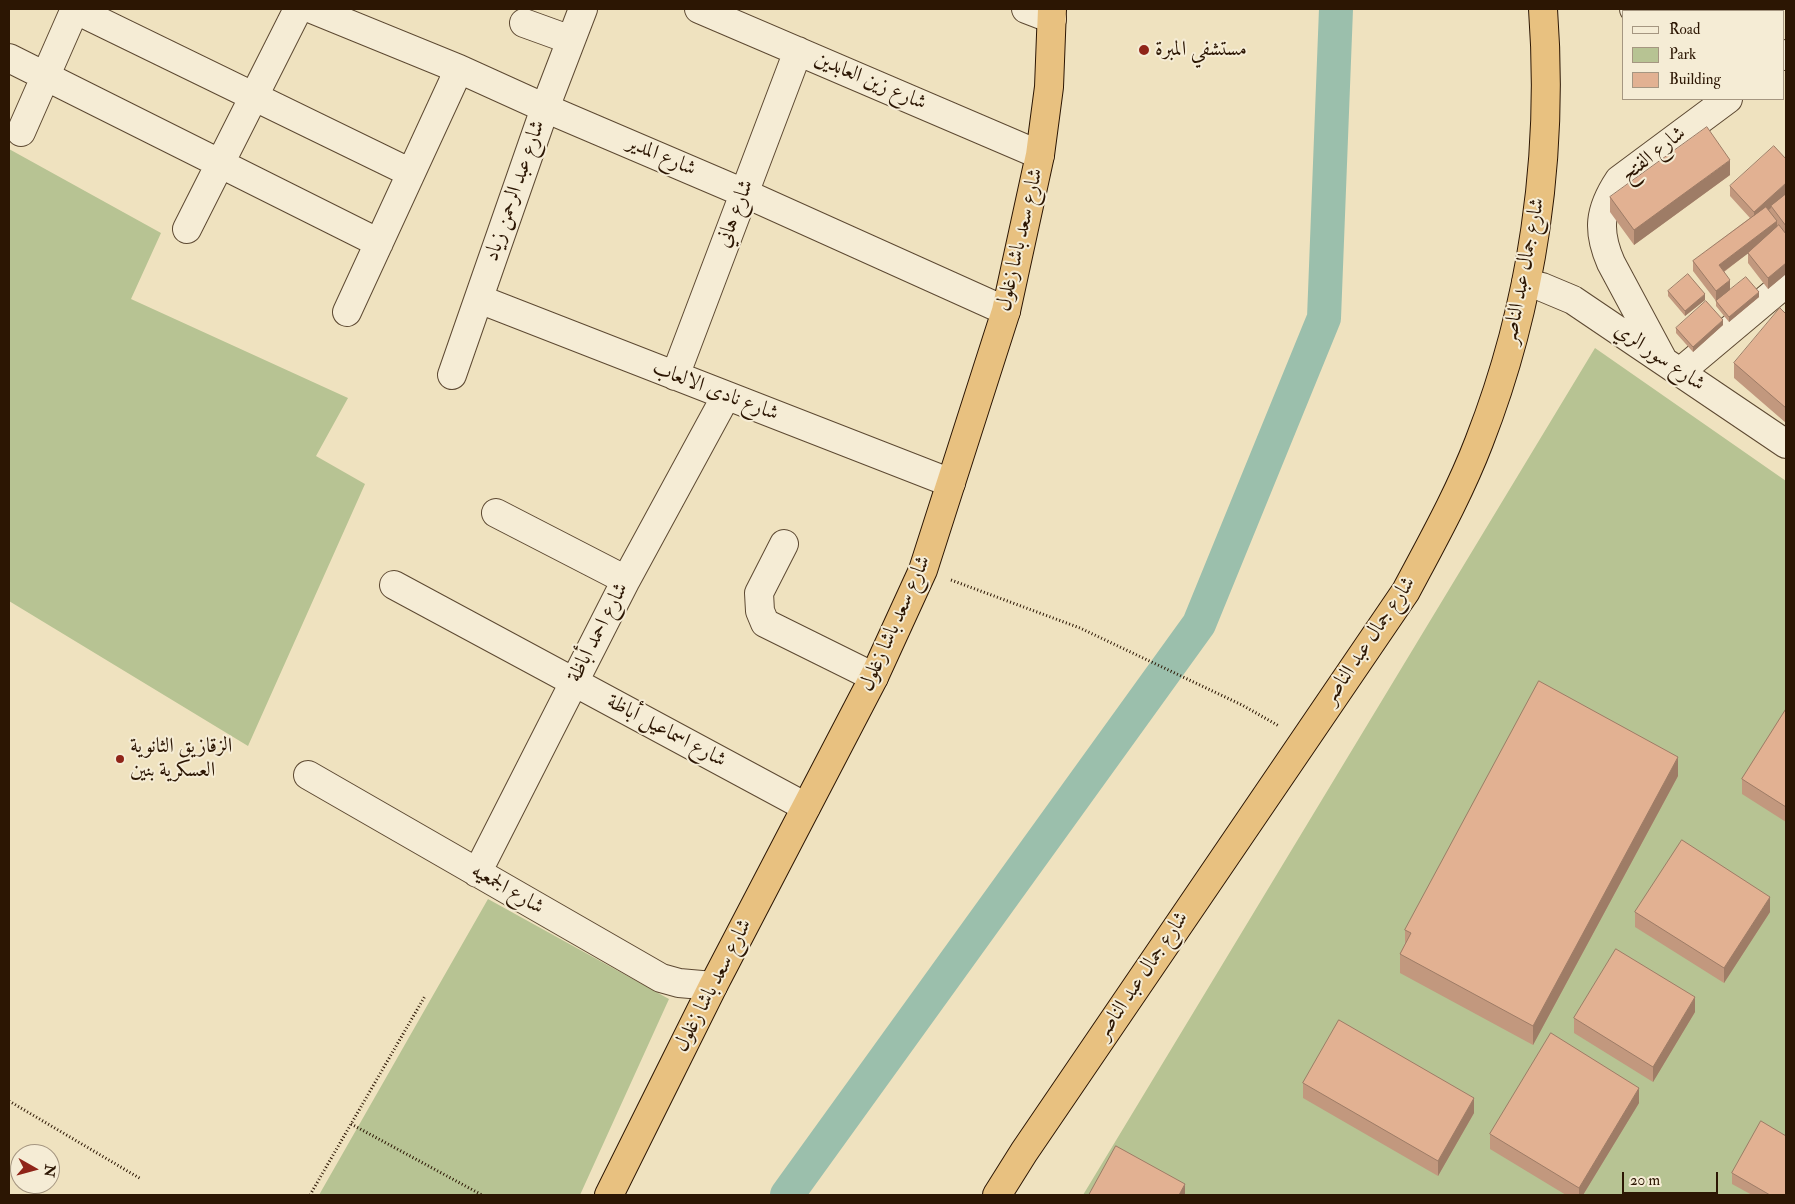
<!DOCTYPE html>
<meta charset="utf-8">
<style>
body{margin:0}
#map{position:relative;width:1795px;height:1204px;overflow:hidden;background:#efe2bf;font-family:"IM FELL Double Pica",serif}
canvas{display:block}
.frame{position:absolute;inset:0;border:10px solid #2c1603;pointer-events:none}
.legend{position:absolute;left:1622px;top:10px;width:162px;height:90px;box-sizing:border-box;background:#f5ecd5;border:1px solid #a59681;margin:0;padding:6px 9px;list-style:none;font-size:15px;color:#2c1603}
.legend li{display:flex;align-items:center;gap:10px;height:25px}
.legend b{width:25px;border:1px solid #a59681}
.north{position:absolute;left:10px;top:1144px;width:50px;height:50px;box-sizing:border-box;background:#f5ecd5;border:1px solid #a59681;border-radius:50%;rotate:97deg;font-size:14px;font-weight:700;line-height:20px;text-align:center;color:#2c1603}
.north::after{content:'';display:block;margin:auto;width:18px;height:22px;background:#8f2418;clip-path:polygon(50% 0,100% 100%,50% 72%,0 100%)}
.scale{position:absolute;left:1622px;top:1172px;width:96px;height:22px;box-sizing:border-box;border:2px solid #2c1603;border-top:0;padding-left:6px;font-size:15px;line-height:18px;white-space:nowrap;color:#2c1603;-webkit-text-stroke:4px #f5ecd5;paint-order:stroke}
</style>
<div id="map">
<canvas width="1795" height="1204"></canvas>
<div class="frame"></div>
<ul class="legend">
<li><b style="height:6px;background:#f5ecd5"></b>Road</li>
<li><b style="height:14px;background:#b7c393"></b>Park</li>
<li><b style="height:14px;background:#e2b192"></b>Building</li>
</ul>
<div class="north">N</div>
<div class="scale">20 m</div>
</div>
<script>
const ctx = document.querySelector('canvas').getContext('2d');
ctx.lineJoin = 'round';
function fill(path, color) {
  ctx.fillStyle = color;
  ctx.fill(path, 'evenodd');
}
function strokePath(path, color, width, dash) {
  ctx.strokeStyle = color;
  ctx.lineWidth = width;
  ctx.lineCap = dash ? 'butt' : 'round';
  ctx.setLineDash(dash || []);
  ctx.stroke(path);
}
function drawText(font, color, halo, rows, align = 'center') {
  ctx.font = font + ' "IM FELL Double Pica",Amiri,serif';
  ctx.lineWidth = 4;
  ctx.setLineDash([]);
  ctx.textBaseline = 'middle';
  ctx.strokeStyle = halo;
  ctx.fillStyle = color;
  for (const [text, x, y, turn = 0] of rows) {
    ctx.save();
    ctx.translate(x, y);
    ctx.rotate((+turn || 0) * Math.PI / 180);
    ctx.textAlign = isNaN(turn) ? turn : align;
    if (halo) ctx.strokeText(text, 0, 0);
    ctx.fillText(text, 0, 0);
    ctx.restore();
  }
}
fill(new Path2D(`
 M9,149l152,84 -30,66 217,99 -32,58 49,28 -117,262 -239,-145z
 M1595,348l191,133v714h-703z
 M488,899l181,100 -89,196h-261z`), '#b7c393');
strokePath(new Path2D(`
 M787,1195l412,-571 125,-306 12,-309`), '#9bbfac', 34);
const minor = new Path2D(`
 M74,9l337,164
 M312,9l147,60 86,39 199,85 262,118
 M699,9l341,146
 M1026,9l26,10
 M1634,9l2,2
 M1690,9l2,2
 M524,23l47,17
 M1784,56l2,-2
 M9,58l370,185
 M21,132l54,-123
 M187,229l111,-220
 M1526,283l16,4 31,13 213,144
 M479,299l472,184
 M347,312l112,-243
 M1663,360l-52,-97c-14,-32 -12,-53 8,-83l109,-81
 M1680,372l106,-89
 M452,375l93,-267 38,-99
 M675,376l123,-325
 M496,513l130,67
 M784,544l-25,49 1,18 5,12 109,54
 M394,585l412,222
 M308,775l353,203 18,5 34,3
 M477,873l149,-293 100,-184`);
const highway = new Path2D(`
 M609,1195l104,-209 161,-309 49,-107 83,-259 34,-156 9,-68 3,-78
 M997,1195l27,-43 382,-561c26,-49 53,-97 73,-149 54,-138 75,-286 64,-433`);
strokePath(minor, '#5d4932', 30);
strokePath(highway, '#2c1603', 30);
strokePath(new Path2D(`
 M951,580l129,48 162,77 37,21
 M9,1101l132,78
 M351,1124l131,71
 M310,1195l115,-199`), '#2c1603', 3, [1, 2.5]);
strokePath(minor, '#f5ecd5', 28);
strokePath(highway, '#e8c180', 28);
fill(new Path2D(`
 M1730,175l-96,70 -24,-33v-15z
 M1730,186l56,8v80l-18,15 -20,-26v-10l-24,19 6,18 29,7 -30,25 -13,-16v-5l4,-3 -4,3 -23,-30v-10l57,-43 -20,-22z
 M1668,291l37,9 -20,16 -17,-20z
 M1786,314v109l-52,-45v-15z
 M1723,325l-30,27 -17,-19v-5z
 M1786,709v113l-44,-28v-15z
 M1678,776l-145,269 -133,-72v-19l5,-10v-14z
 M1635,912h135l-46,71 -89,-56z
 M1695,1012l-42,70 -79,-49v-15z
 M1303,1083l171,30 -36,63 -135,-78z
 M1639,1103l-56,92h-17l-76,-46v-15z
 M1732,1173l54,22h-34l-20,-11z`), '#c2987e');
fill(new Path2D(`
 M1730,160v15l-96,70v-15z
 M1786,183v11l-15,12v2l-17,15v-11z
 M1777,221v11l-58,43v-10z
 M1786,263v11l-18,15v-11z
 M1730,280v11l-14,10v-10z
 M1759,292v5l-30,25v-5z
 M1705,294v6l-20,16v-5z
 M1723,320v5l-30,27v-5z
 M1678,757v19l-145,269v-19z
 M1770,897v15l-46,71v-15z
 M1695,997v15l-42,70v-15z
 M1639,1088v15l-56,92h-4v-7z
 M1474,1098v15l-36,63v-15z
 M1185,1184v11h-6z`), '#9e7c66');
const building = new Path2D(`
 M1707,127l23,33 -96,70 -24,-33z
 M1774,146l12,13v24l-32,29 -24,-26z
 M1786,194v32l-15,-20z
 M1766,207l11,14 -58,44 11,15 -14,11 -23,-30z
 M1779,225l7,9v29l-18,15 -20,-25z
 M1688,274l17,20 -20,17 -17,-20z
 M1746,277l13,15 -30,25 -13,-16z
 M1706,301l17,19 -30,27 -17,-19z
 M1780,308l6,6v94l-52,-45z
 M1539,681l139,76 -145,269 -133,-72 11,-21 -6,-3z
 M1786,709v98l-44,-28z
 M1682,840l88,57 -46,71 -89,-56z
 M1616,949l79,48 -42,70 -79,-49z
 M1339,1020l135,78 -36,63 -135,-78z
 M1551,1033l88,55 -60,100 -89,-54z
 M1761,1121l25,15v59h-16l-38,-22z
 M1116,1146l69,38 -6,11h-90z`);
fill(building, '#e2b192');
strokePath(building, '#9e7c66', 1);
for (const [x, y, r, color] of [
 [1144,50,6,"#8f2418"],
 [120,759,5,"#8f2418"]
]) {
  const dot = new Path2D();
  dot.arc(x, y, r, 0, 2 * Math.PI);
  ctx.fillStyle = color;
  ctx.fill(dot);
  strokePath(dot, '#f5ecd5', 2);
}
drawText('21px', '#2c1603', '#f5ecd5', [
 ["مستشفي المبرة",1155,50],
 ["الزقازيق الثانوية",130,747],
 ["العسكرية بنين",130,771]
], 'left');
drawText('21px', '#2c1603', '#f5ecd5', [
 ["شارع زين العابدين",870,82,23],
 ["شارع الفتح",1654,155,-38],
 ["شارع المدير",661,157,23],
 ["شارع عبد الرحمن زياد",516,191,-71],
 ["شارع هاني",736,214,-69],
 ["شارع سعد باشا زغلول",1021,240,-77],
 ["شارع جمال عبد الناصر",1525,271,-79],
 ["شارع سور الري",1659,358,34],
 ["شارع نادى الالعاب",715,392,21],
 ["شارع سعد باشا زغلول",896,624,-66],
 ["شارع احمد أباظة",599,633,-63],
 ["شارع جمال عبد الناصر",1370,641,-56],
 ["شارع اسماعيل أباظة",666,732,28],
 ["شارع الجمعيه",507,890,30],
 ["شارع جمال عبد الناصر",1143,976,-56],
 ["شارع سعد باشا زغلول",714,986,-63]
]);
</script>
